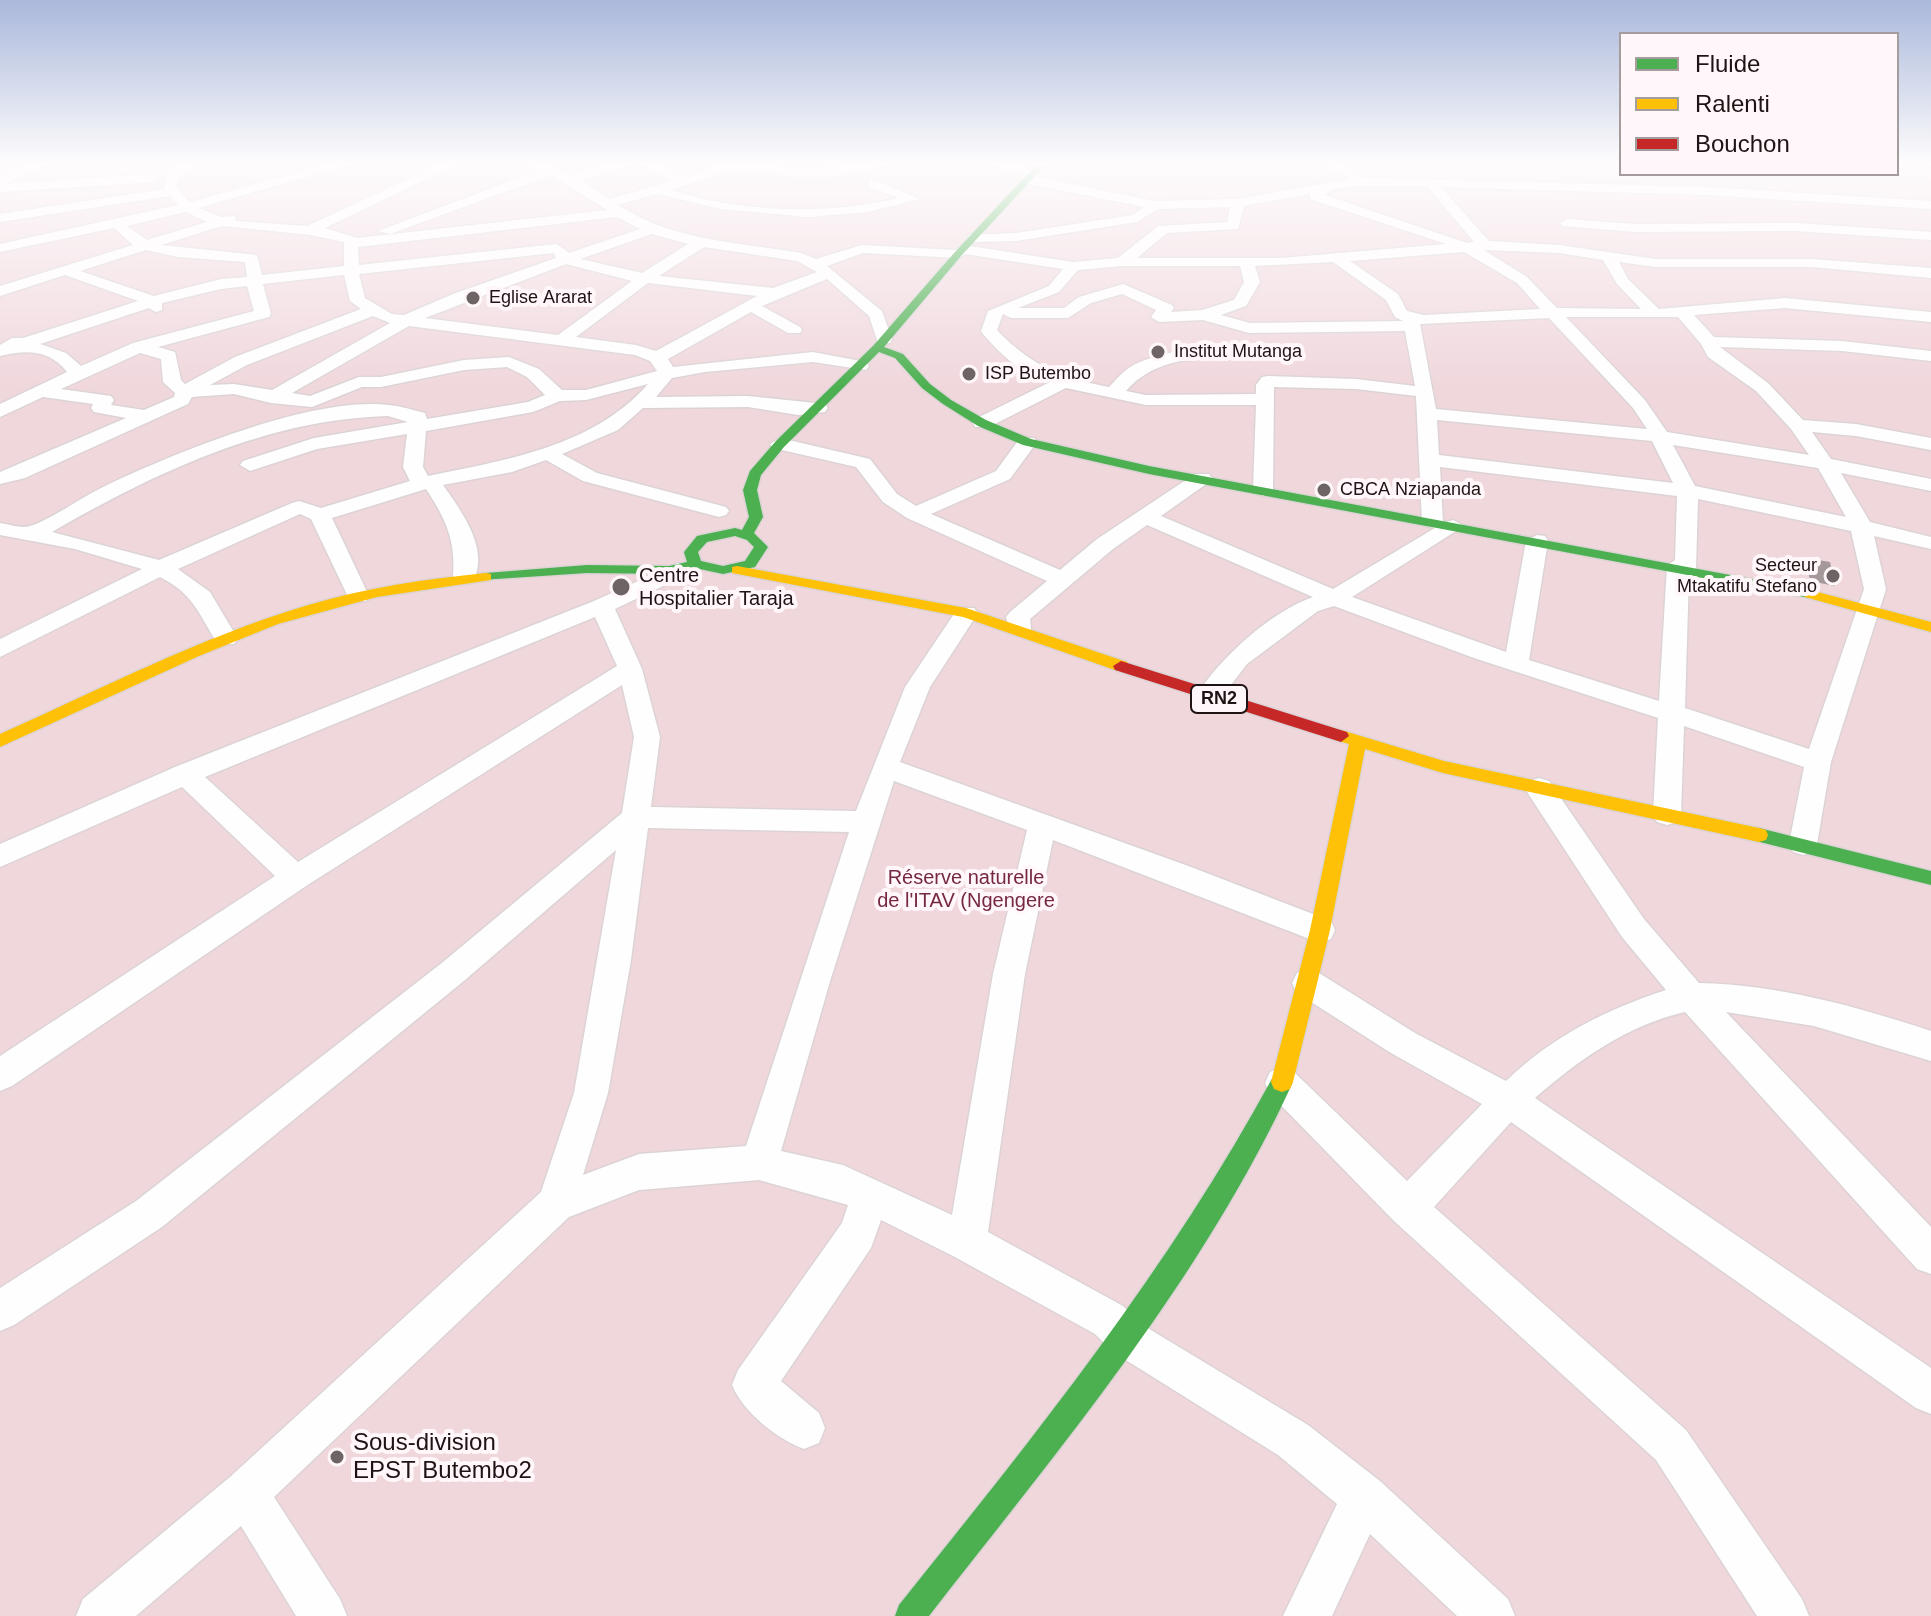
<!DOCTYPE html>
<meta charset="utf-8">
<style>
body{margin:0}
#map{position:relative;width:1931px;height:1616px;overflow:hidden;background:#fdf9fa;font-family:Helvetica,sans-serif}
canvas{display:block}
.legend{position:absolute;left:1619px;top:32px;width:280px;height:144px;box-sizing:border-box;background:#fff7f9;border:2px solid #a59c9e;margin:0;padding:10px 14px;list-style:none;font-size:24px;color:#1f1315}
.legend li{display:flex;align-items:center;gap:16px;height:40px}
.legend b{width:40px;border:2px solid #a59c9e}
</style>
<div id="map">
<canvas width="1931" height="1616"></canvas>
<ul class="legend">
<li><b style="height:10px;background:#4caf50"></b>Fluide</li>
<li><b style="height:10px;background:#ffc107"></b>Ralenti</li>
<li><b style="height:10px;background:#c62828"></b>Bouchon</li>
</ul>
</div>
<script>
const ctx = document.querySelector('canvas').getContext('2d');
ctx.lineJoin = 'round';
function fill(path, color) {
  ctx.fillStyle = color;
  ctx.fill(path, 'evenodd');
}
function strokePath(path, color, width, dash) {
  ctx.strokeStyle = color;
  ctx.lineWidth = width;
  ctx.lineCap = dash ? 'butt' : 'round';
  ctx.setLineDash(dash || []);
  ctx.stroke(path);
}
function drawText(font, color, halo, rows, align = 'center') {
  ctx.font = font + ' Helvetica,sans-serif';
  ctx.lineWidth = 8;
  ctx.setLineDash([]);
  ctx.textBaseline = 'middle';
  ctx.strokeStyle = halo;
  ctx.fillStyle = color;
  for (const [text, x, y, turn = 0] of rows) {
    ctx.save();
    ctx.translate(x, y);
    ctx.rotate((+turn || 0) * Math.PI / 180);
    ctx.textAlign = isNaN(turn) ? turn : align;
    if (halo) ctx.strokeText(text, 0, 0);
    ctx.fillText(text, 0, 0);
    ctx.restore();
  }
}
fill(new Path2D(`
 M0,163h1621v11h276v-11h34v1453h-1931z`), '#f0d7dc');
fill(new Path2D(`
 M1806,558l24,4 5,24 -25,-5z`), '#a4989b');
const street = new Path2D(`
 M29,163h17l-42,21 149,-10 6,4 -6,4 -153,10v-16z
 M184,163h15l-20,15 -3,9 14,15 142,-39h21l-154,45 22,9 14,-1 1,5 71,5 136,-63h17l-135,65 32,10 250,-28 -56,-35 -161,59 -12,-3 162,-61 -17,-7h20l28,12 43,-12h21l-54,17 28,19 64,-18 -32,-18h16l28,14 40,-14 81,6 81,-6 -25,9 -37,5 -38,-1 -51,-8 -65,22c71,23 155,25 228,8l-30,-11v-6l5,-1 46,19 -52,13 -60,5 -87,-8 -64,-15 -39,11c55,36 119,37 183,48l15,6 46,-14 94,5 7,-5 110,17 45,-4 40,-32 69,-4 3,-15 -72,2 -21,13 -121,19 -42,1 -5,-1v-6l47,-2 117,-18 11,-8 -119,-24 -1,-3 5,-4 -44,-13h22l32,8 2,3 -5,3 119,24 83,-2 112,-20 -25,-16h15l23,15 342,9 226,14v8l-226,-14 -264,-8 48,54 70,4 97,14h156l119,9v10l-119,-11h-156l-37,-5 9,17 31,30 126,-11 146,14v10l-146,-14 -91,7 20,22 128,4 89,10v10l-89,-10 -122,-4 48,36 35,37 53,4 75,14v12l-75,-14 -44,-4 19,27 100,20v12l-90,-18 29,49 61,15v12l-57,-13 12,53 -55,173 -14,82 -4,8 -10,3 -10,-3 -4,-8 15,-77 -120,-41 -3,89 -4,7 -10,3 -10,-3 -4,-7 5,-97 -184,-60 -140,-52 -16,5 -71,53 -29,38 -9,2 -9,-2 -4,-6c24,-38 74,-84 117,-99l-166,-72 -34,24 -83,70 1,10 -4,5h-16l-5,-17 4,-5 37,-31 -140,-63 -24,-16 -27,-35 -83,-19 -3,-4 10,-6 90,21 27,35 19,12 80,-35 24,-33h14l3,4 -27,37 -79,35 129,56 37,-31 98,-65h14l3,4 -3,4 -48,34 172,73 102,-61 -9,-2 -4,-4 -6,-126 -60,-7 -82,-2 -1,103 -10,6 -10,-6 3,-85h-110l-80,-17 -77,39h-14l-2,-4 2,-4 75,-37c-29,-9 -47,-25 -67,-48l-2,-3 7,-20 61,-25 14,-17 -98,-15 -7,4 -95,-5 -36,13 55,45 10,28 -2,4h-12l-9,-27 -42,-37 -65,27 38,21 2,3 -2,3h-12l-37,-21 -83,47 5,8 140,-15 53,10 3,4 -3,4 -53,-8 -108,10 -33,6 -16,19 92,-1 77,8 3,4 -3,4 -27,3 -50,-8 -105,1 -25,22 -56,24 35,19 129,34 3,4 -3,4 -7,2 -136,-36 -37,-21 -34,12 -69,13c17,24 49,66 29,98h-16l-3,-5c3,-37 -7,-59 -27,-89l-94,29 37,78 -3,5h-16l-39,-82 -11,-5 -122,55 32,23 28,47 -4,5h-16c-20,-30 -23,-49 -58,-67l-160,80v-18l142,-70 -67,-20 -75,-14v-12c8,1 22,6 30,3 17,-4 55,-31 75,-40 70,-33 207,-90 284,-81 12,1 24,5 36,8l2,6 101,-17 17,-7 -18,-18 -20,-10 -43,3 -83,17h-19l-50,20 -41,-4 -37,-9 -42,3 -4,7 -163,74 -25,6v-12l126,-54 -32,-6 -3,-4 2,-4 -50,-7 -43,20v-13l67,-32c-18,-23 -42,-22 -67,-16v-11l12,-7h11l115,-37 -73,-26 -65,21v-10l133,-41 -19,-17 -114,24v-8l178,-39 -8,-9 -170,26v-8l164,-25 5,-16zM1356,186h71l47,56 -7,1 -142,-48 6,-5zM1310,194v5l136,45 -165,14h-144l30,-25 71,-4 6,-23zM186,212l21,10 -60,18 -20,-14zM617,217l23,12 -71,24 -12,-9 -198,21 -1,-18zM222,226l89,9 33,7v24l-82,9 -5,-20 -96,-10zM652,234l36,10 -46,29 -62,-14zM704,247l93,14 20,11 -44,16 -114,-12zM146,250l32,7 67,5 2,15 -26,2 -67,17 -74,-25zM1484,250l75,3 44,7 14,24 24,25 -84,-1 -30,-31zM1464,252l53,31 23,26 -116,6 -17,-4 -9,-17 -48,-33zM554,253l2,5 -103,36 -49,21 -12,-1 -27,-16 -6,-24zM1333,262l53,38 9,17 8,4 -153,2 -29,-8 25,-9 14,-24 -5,-16zM566,264l66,17 -74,54 -133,-17zM1122,266h118l4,16 -10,18 -32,10 -31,2 3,-4 -2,-3 -49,-21 -44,13 -15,11h-46l41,-16 19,-22zM344,275l6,26 11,8 -126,48 -50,27 -4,-4 -6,-28 -17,-5 111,-30 2,-3 -8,-30zM648,283l109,13 -101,55 -20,-6 -60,-8zM247,286l7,25 -121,32 -52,23 -15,-13 -26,-9 109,-36 7,4 6,-2v-7l59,-14zM1122,294l34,16 -5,7 8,5 44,-2 46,13 156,-2 10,55 -59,-7 -88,-3 -6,1 -6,8v9l-110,1 -20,-4c24,-28 57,-32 93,-34 10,-1 22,1 29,-6 -16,-15 -96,3 -116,15 -9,5 -16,14 -23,21 -47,-9 -78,-21 -112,-57l6,-16 8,4h57l23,-15zM373,316l17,7 -118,67 -38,-6 -24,1 37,-20zM1566,317h112l23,27 7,13 48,34 35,38 18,26 -142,-23 -22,-32zM1549,318l84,90 14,21 -211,-20 -16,-85zM409,326l226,29 15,6 7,10 -71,19h-24l-23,-21 -30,-12 -45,3 -83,17h-22l-49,19 -18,-3zM140,353l21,6 2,23 12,11 -1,4 -30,13 -33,-5 3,-5 -3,-4 -50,-7zM648,384c-55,63 -143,76 -220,92l-5,-9 3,-36 107,-19 27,-11 26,-1zM388,416l20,6 -94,16 -71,23 -3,4 10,6 67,-22 90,-15 -4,33 7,14 -89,27 -22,-7 -7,2 -133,57 -107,-28c102,-59 216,-113 336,-116zM1437,420l215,21 21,42 -234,-28zM1673,445l145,23 28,49 -151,-31zM1440,467l237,29 -2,64 -8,6 -8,135 -130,-41 19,-119 -3,-5 -8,-1 -11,6 -20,111 -154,-55 112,-71 -11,-6 -10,3zM1698,499l153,32 13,58 -55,160 -124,-41 4,-134 7,-6z
 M1567,219l68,5 161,-1 135,9v8l-135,-9 -161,1 -73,-6 -2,-3z
 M678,563l11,7 -3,5 -71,34 27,60 18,68 -9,70 205,4 49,-124 53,-79h16l4,5 -48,74 -30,75 291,105 140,54 4,9 -4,9 -11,4 -267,-103 -28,134 -37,258 135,74 18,18 167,101 72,56 128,118 7,17h-58l-87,-82 -38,82h-49l54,-112 -59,-49 -165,-103 -18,-18 -142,-78 -72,-36 -10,28 -90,133 38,32 6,15 -6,15 -15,6c-27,-10 -61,-37 -72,-64l6,-15 104,-147 6,-18 -89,-25 -120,10 -70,27 -295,280 66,102 7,17h-51l-55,-90 -105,90h-60l7,-17 147,-122 311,-285 33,-99 42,-243 -151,130 -303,247 -148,98 -14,6v-43l136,-87 307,-239 179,-149 12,-76 -12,-52 -316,201 -294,200 -12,5v-35l275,-180 -93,-89 -182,80v-23l175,-77 419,-166zM595,617l22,49 -319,196 -93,-85zM894,781l133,49 -34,144 -41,241 -109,-50 -62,-14 50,-173zM648,828l201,4 -103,314 -107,8 -56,21 25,-82 23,-133z
 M1539,778l10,3 95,138 55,64c81,2 156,23 232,48v30l-117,-35 -88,-14 205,215v47l-14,-5 -232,-257c-59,14 -105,47 -150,86l396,270v46l-15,-6 -405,-286 -77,85 252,223 116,169 7,17h-52l-101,-156 -262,-239 -124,-127 -5,-11 5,-11 12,-5 12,5 113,109 75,-77 -91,-51 -94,-60 -5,-10 5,-10 11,-4 11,4 96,60 91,48c47,-45 99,-71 160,-91l-44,-53 -93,-142 -4,-7 4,-7z`);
const fast = new Path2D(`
 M1038,163h9l-86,93 -77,91 19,7 27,30 21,16 35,20 45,19 118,27 661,124 7,4 -7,4 -661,-124 -126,-29 -45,-19 -35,-22 -21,-16 -27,-30 -16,-6 -95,95 -23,28 -4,15 6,27 -9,16 14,14 -13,20 -32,7 -28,-6 -26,6 -82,-1 -106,7v-6l5,-1 101,-8 82,1 18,-4 -3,-10 13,-16 38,-8 7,2 7,-13 -6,-27 7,-19 26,-30 97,-95 82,-94zM735,536l12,4 7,7 -9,14 -22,5 -22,-5 -3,-9 9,-10z
 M1759,828l172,43v14l-179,-45 -2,-5 2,-5z
 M1282,1072l8,3 3,7c-90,196 -232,365 -364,534h-34l4,-11c138,-172 270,-336 375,-530z`);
const slow = new Path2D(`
 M737,566l229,42 161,54 2,4 -8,5 -6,-1 -152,-53 -231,-44v-6z
 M486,573l5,1v6l-114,17 -99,27 -79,32 -199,91v-13c101,-45 199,-96 305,-128 59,-18 120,-27 181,-33z
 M1810,590l121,32v10l-126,-35 -2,-3z
 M1341,730l103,31 315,67 7,2 2,5 -2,5 -7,2 -316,-69 -78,-24 -35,181 -37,152 -3,7 -8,3 -8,-3 -3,-7 39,-152 39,-186 -14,-4 -2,-4z`);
const jam = new Path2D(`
 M1121,661l226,71 2,4 -8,6 -226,-72 -2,-4z`);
strokePath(street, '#dcd3d5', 3);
strokePath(fast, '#dcd3d5', 3);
strokePath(slow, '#dcd3d5', 3);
strokePath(jam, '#dcd3d5', 3);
fill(street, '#fffefe');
fill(fast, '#4caf50');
fill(slow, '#ffc107');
fill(jam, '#c62828');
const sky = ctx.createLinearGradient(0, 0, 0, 389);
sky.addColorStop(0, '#aab8db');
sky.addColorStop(0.42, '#fefcfd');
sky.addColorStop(1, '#fefcfd00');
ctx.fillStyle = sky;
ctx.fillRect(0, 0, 1931, 389);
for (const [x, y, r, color] of [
 [473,298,8,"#6d6465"],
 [1158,352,8,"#6d6465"],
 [969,374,8,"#6d6465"],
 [1324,490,8,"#6d6465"],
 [1833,576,8,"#6d6465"],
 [621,587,10,"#6d6465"],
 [337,1457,8,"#6d6465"]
]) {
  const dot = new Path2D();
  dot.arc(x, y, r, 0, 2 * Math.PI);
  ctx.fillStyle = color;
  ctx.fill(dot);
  strokePath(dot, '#fff7f9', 3);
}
drawText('18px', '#1f1315', '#fff7f9', [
 ["Eglise Ararat",489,298],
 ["Institut Mutanga",1174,352],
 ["ISP Butembo",985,374],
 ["CBCA Nziapanda",1340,490],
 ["Secteur",1817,566,"right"],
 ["Mtakatifu Stefano",1817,587,"right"]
], 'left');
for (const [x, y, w] of [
 [1219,699,56]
]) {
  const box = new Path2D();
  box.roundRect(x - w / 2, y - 14, w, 28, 6);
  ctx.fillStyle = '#fff7f9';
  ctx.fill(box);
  strokePath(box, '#1f1315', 2);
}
drawText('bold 18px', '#1f1315', null, [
 ["RN2",1219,699]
]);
drawText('20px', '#1f1315', '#fff7f9', [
 ["Centre",639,576],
 ["Hospitalier Taraja",639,599]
], 'left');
drawText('20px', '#762842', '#fff7f9', [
 ["Réserve naturelle",966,878],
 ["de l'ITAV (Ngengere",966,901]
]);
drawText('24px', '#1f1315', '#fff7f9', [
 ["Sous-division",353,1443],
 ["EPST Butembo2",353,1471]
], 'left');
</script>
